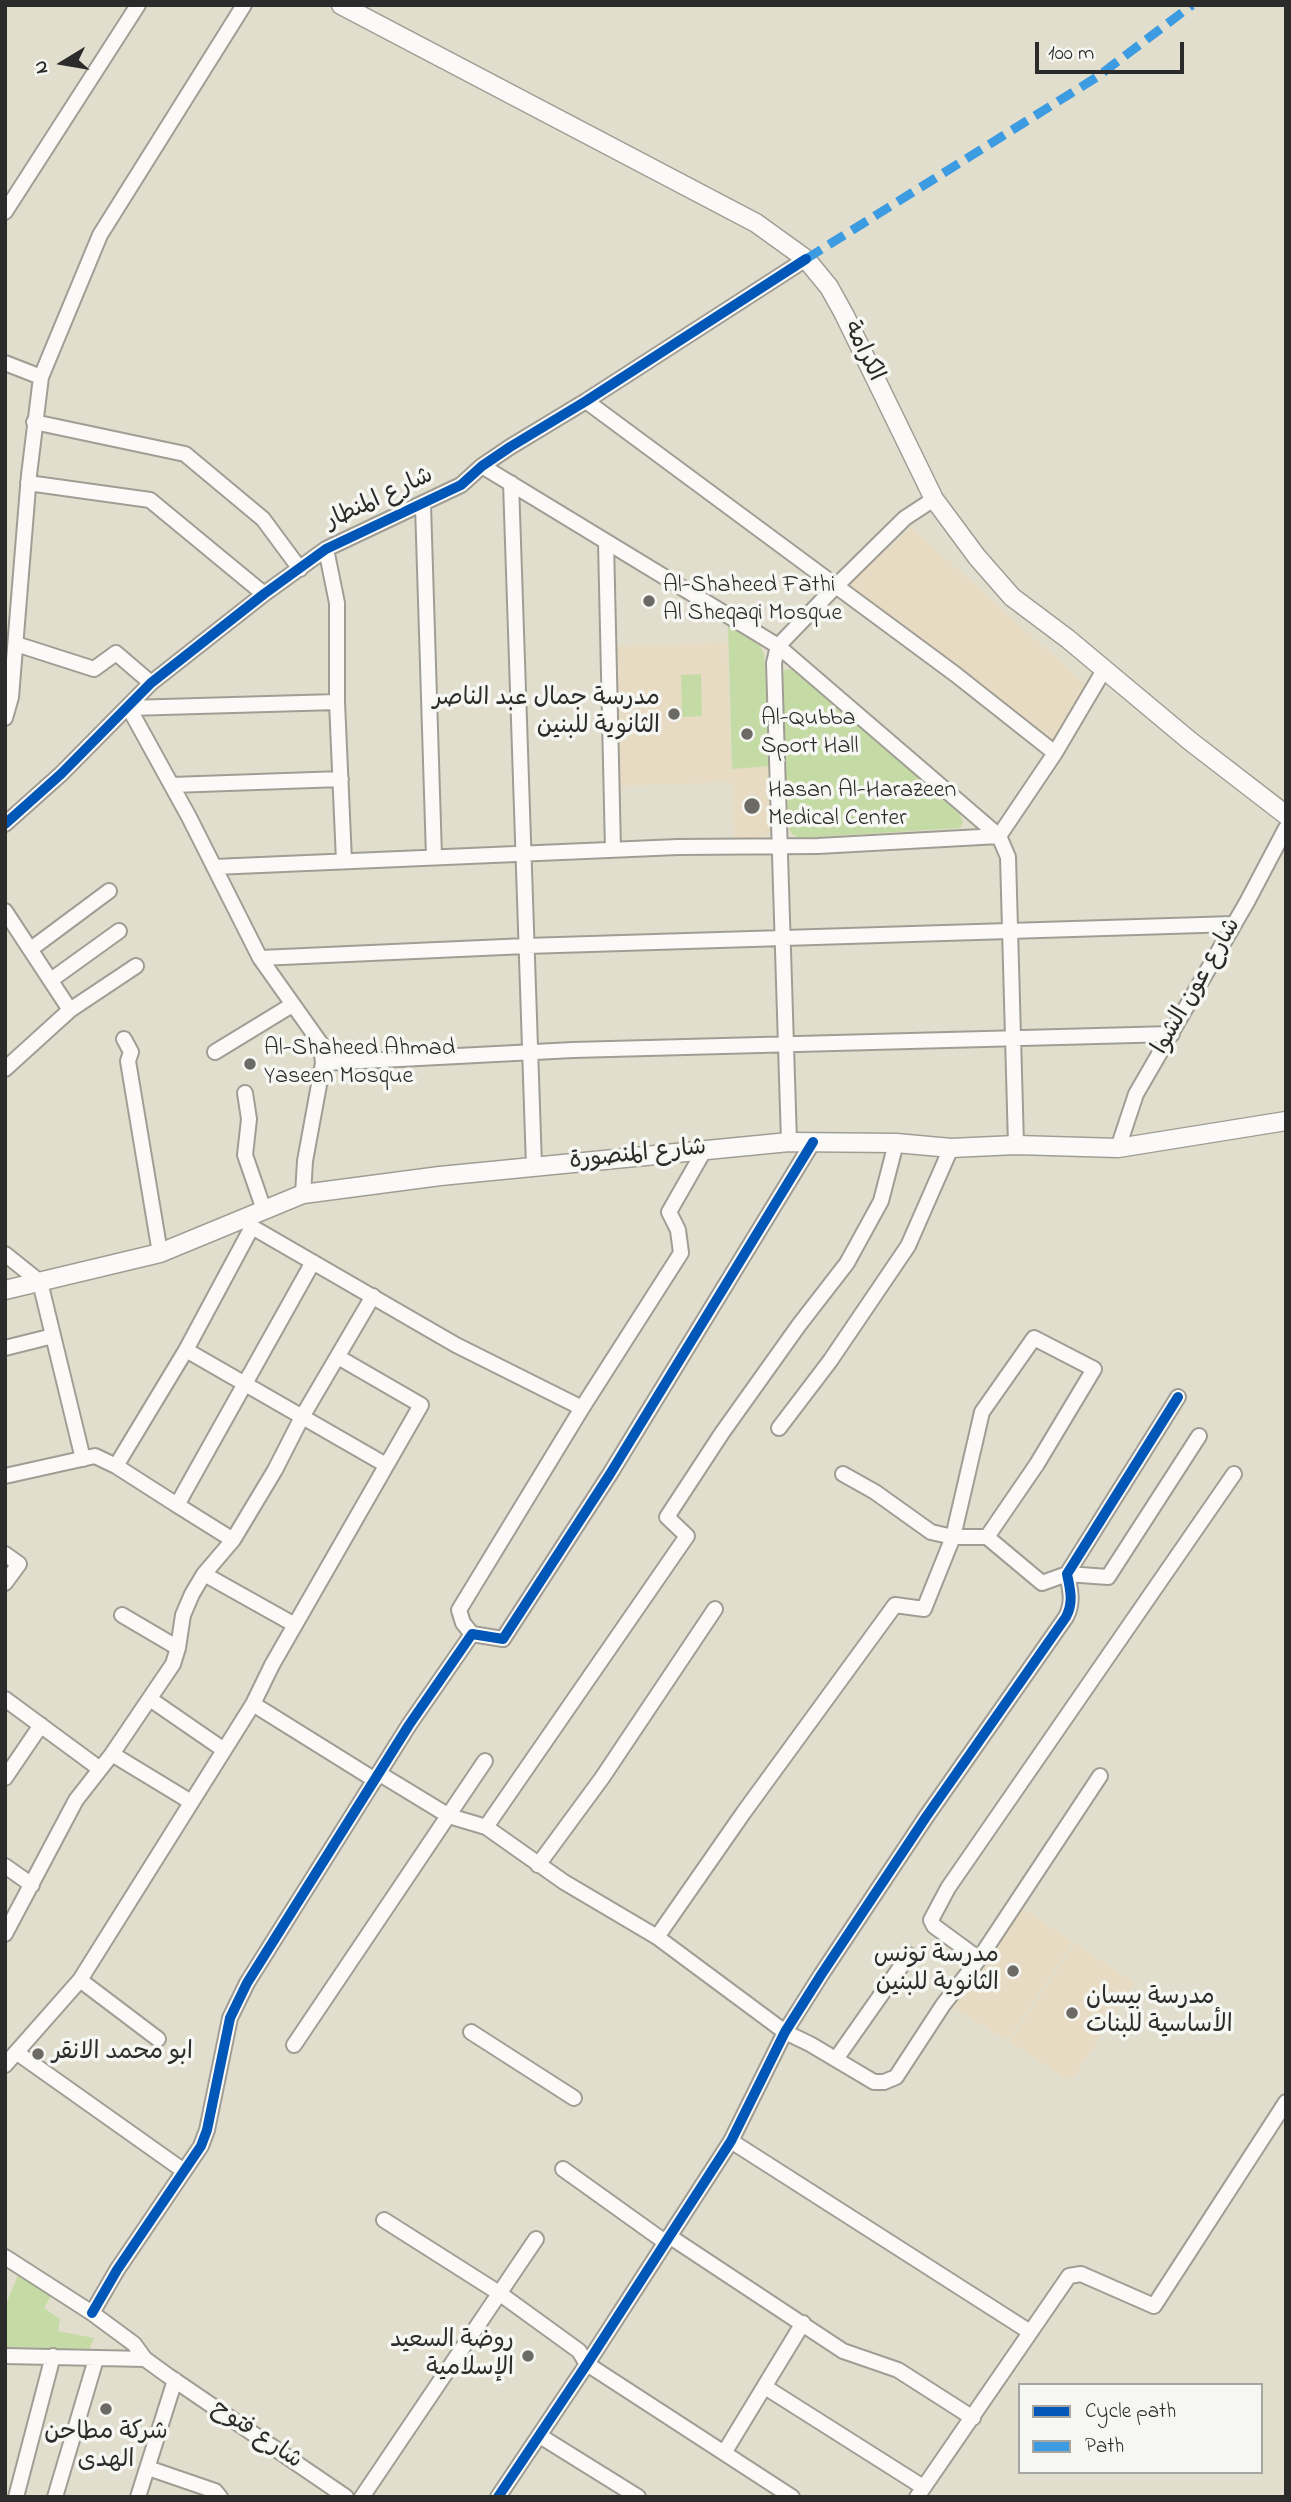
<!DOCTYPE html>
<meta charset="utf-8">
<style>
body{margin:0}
#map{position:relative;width:1291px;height:2502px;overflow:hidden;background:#e2dece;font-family:"Indie Flower",sans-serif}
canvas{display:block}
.frame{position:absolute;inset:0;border:7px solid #2b2b2b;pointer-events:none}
.legend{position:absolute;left:1018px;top:2383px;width:245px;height:91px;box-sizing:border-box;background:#f6f6f2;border:2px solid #a5a5a2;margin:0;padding:9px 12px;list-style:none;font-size:21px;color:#2b2b2b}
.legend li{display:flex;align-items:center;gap:14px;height:35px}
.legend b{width:35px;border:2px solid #a5a5a2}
.north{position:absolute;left:28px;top:28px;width:70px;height:70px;-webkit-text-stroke:5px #f6f6f2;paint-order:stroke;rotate:259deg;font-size:19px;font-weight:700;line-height:28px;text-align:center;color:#2b2b2b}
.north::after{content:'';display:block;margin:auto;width:24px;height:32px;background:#2b2b2b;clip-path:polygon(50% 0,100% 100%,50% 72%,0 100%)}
.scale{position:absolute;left:1035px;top:42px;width:149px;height:32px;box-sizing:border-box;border:4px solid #2b2b2b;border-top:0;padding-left:9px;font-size:21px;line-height:24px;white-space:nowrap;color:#2b2b2b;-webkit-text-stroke:5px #f6f6f2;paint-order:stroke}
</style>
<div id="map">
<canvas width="1291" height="2502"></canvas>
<div class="frame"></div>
<ul class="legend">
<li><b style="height:9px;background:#0057b8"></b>Cycle path</li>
<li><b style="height:9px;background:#3d9ce1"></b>Path</li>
</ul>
<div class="north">N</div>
<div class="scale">100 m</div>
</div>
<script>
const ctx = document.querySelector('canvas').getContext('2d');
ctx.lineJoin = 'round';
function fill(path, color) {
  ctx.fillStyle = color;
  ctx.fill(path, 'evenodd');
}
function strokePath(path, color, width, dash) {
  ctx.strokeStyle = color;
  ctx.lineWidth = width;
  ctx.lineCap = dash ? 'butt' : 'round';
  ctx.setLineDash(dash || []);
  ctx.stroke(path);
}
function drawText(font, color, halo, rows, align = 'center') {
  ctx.font = font + ' "Indie Flower","Playpen Sans Arabic",sans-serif';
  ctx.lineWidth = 7;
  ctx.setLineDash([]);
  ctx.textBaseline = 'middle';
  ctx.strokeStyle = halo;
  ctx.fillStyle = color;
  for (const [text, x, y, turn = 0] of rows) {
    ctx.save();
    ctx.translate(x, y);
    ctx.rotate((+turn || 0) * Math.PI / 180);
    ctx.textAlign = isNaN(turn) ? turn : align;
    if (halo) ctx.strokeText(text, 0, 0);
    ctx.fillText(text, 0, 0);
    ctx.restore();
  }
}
fill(new Path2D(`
 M911,527l175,158 -35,59 -202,-160z
 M727,642l4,126 39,-2 2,64 -8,7 -30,2 -2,-57 -112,4 -3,-140z
 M1022,1908l51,34 -65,99 -54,-33 -2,-5 64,-93z
 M1075,1943l60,40 -62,95 -7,1 -56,-37z`), '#e7dbc3');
fill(new Path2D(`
 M728,624l32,22 4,8 6,112 -38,3z
 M791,669l167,142 5,11 -3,6 -160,10 -7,-3 -4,-6 -8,-154 3,-5z
 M701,674l1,42 -20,1 -1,-42z
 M18,2275l34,19 -8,14 16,11 -2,12 36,7 -5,11 -84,-2v-40z`), '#c5dba5');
const minor = new Path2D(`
 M5,212l133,-207
 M5,363l36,14
 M586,401l369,273 100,79
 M34,422l151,32 78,65 37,50
 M482,466l296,180 221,190 9,21 8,288
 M28,483l122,17 114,94
 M511,483l23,683
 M423,505l11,352
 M606,542l7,308
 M326,549l11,54v99l7,159
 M16,644l78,25 22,-16 35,30
 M5,718l6,-21 18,-222 12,-98 59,-142 144,-230
 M172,785l169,-6
 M5,824l56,-50 90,-91 113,-89 62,-45 135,-64 21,-19 28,-19 76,-46 220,-142
 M999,836l56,-83 49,-83
 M214,867l464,-20 140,-1 181,-10
 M5,911l65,99 -65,59
 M31,949l78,-58
 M260,958l266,-12 708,-22
 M51,980l68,-49
 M70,1010l66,-44
 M124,1039l7,13 -3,9 32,192
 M215,1052l77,-47
 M323,1063l250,-13 599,-16
 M245,1093l4,26 -4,36 19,55
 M789,1142l-15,-479 4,-17 58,-60 69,-68 29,-19
 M1118,1148l18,-54 111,-192 39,-74
 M303,1194l2,-33 18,-98 -2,-19 -61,-86 -71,-141 -60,-109 208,-6
 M247,1222l5,5 204,118 126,63
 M252,1227l-66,123 -70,116 61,39 136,-243
 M5,1254l35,28 43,177
 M5,1348l48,-12
 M186,1350l200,115
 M779,1428l51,-67 78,-115 43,-98
 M843,1474l32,18 56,40 22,5h34l55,46 25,-9 41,3 91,-141
 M5,1476l90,-20 21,10
 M177,1505l56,35
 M5,1554l14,10 -14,19
 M204,1574l91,51
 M472,1634l-9,-11 -4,-13 123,-202 99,-155 -3,-23 -9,-18 36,-63
 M178,1648l5,-33 9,-21 12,-20 29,-34 42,-70 27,-53 71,-121
 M5,1699l95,70
 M150,1699l74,51
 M253,1704l122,76
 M112,1754l79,48
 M380,1774l69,42 37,11 78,55 93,55 128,95 25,12 64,38h10l12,-5 47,-72 36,-46 121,-183
 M5,1778l36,-53
 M486,1827l201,-291 -20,-19 55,-84 77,-108 48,-62 34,-62 15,-58
 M538,1865l64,-87 113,-169
 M5,1866l27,19
 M5,1934l71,-134 36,-46 61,-90 5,-16 -56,-33
 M657,1937l87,-125 151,-207 29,4 29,-72 29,-125 52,-74 60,31 -57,95 -50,73
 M979,1959l-45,-33 -3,-6 17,-32 286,-414
 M80,1980l78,59
 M471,2032l103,66
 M294,2045l191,-284
 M16,2052l168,119
 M836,2059l73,-104
 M5,2065l75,-85 173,-276 19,-39 149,-260 -83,-48
 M731,2141l299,191
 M563,2169l102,73
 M384,2220l115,73 80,58 8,13 205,133
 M669,2236l174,115 55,19 75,48
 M5,2257l87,56 42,31 11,15 22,16 179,122
 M92,2313l25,-43 84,-124 6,-16 23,-112 17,-35 162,-258 63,-91 31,5 107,-165 203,-332
 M5,2356l140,3
 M765,2387l158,100
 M540,2436l98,61
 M724,2453l79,-130
 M148,2468l67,23 5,6
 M16,2497l37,-141
 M55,2497l41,-138
 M138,2497l37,-117
 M362,2497l174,-258
 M498,2497l89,-133 144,-223 54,-109 36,-57 105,-158 140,-200c8,-15 4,-28 1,-43l111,-177
 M917,2497l152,-221 12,-2 73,32 132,-204`);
const major = new Path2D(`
 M341,5l415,218 50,36 23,28 15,27 90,185 43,58 35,40 56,42 122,102 96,74
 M5,1290l155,-37 143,-59 137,-18 349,-34 107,1 55,5 65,-3 102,3 168,-27`);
strokePath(minor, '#a09e94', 18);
strokePath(major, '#a09e94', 21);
strokePath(minor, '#fbfaf8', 14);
strokePath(major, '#fbfaf8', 18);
strokePath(new Path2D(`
 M806,259l291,-182 95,-72`), '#3d9ce1', 9, [18, 9]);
strokePath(new Path2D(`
 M5,824l56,-50 90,-91 113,-89 62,-45 135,-64 21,-19 28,-19 76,-46 220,-142
 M92,2313l25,-43 84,-124 6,-16 23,-112 17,-35 162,-258 63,-91 31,5 107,-165 203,-332
 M498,2497l89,-133 144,-223 54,-109 36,-57 105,-158 140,-200c8,-15 4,-28 1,-43l111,-177`), '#0057b8', 10);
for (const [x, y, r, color] of [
 [649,601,7,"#6b6a64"],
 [674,714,7,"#6b6a64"],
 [747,734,7,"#6b6a64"],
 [752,806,9,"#6b6a64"],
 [250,1064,7,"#6b6a64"],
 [1013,1971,7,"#6b6a64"],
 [1072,2013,7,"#6b6a64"],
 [38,2054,7,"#6b6a64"],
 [528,2356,7,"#6b6a64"],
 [106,2409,7,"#6b6a64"]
]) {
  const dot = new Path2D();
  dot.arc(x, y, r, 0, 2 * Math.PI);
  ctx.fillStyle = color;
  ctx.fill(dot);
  strokePath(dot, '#f6f6f2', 2.5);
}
drawText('24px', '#2b2b2b', '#f6f6f2', [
 ["الكرامة",862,352,64],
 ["شارع المنطار",380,500,-25],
 ["شارع عون الشوا",1198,987,-60],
 ["شارع المنصورة",638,1156,-6],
 ["شارع فتوح",256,2436,34]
]);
drawText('24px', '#2b2b2b', '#f6f6f2', [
 ["Al-Shaheed Fathi",663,587],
 ["Al Sheqaqi Mosque",663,615],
 ["مدرسة جمال عبد الناصر",660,700,"right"],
 ["الثانوية للبنين",660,728,"right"],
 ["Al-Qubba",761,720],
 ["Sport Hall",761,748],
 ["Hasan Al-Harazeen",768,792],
 ["Medical Center",768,820],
 ["Al-Shaheed Ahmad",264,1050],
 ["Yaseen Mosque",264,1078],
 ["مدرسة تونس",999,1957,"right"],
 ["الثانوية للبنين",999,1985,"right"],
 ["مدرسة بيسان",1086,1999],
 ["الأساسية للبنات",1086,2027],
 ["ابو محمد الانقر",52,2054],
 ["روضة السعيد",514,2342,"right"],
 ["الإسلامية",514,2370,"right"],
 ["شركة مطاحن",106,2434,"center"],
 ["الهدى",106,2462,"center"]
], 'left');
</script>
